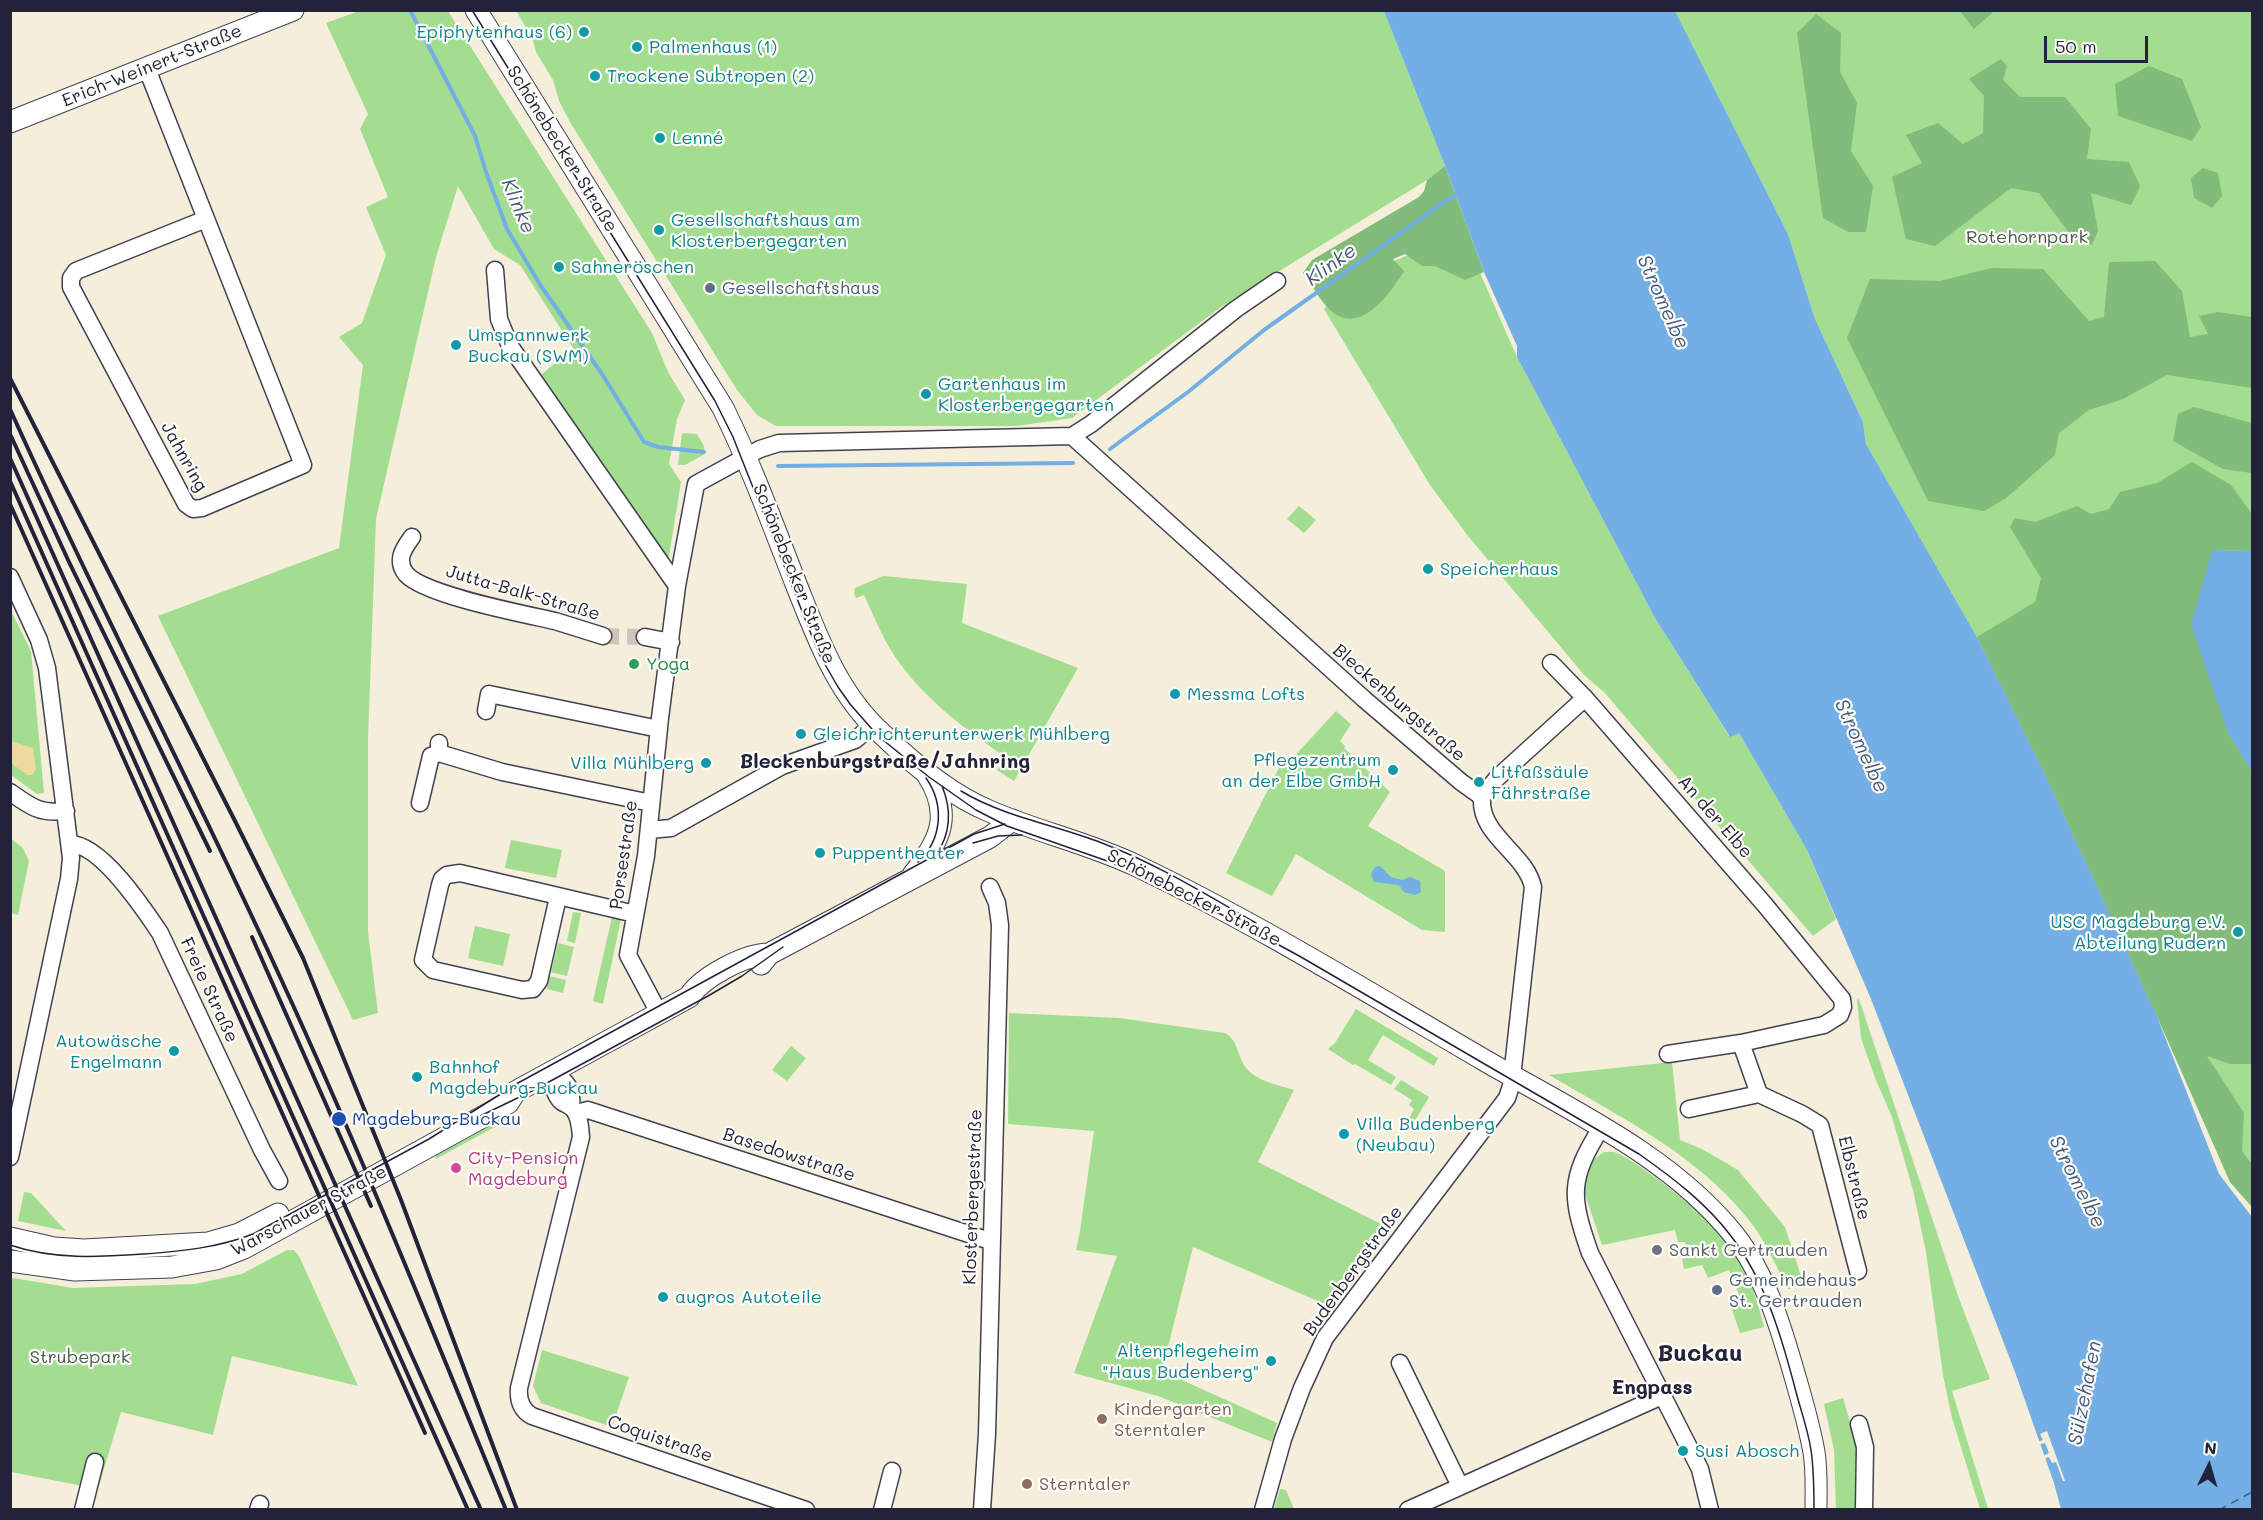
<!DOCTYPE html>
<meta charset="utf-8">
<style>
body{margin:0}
#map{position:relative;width:2263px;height:1520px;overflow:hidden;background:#f5eedb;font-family:Mali,sans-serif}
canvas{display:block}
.frame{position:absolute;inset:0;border:12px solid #22223b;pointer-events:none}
.north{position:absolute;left:2179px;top:1436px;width:60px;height:60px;-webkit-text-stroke:4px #fdfcf7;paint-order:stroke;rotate:5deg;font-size:16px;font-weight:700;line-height:24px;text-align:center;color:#22223b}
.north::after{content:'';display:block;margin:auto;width:21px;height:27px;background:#22223b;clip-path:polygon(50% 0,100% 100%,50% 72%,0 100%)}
.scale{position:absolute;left:2044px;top:36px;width:104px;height:27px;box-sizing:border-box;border:3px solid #22223b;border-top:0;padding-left:8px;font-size:18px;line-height:21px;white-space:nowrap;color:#22223b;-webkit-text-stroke:4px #fdfcf7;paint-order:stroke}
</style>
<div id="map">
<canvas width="2263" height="1520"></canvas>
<div class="frame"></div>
<div class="north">N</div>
<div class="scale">50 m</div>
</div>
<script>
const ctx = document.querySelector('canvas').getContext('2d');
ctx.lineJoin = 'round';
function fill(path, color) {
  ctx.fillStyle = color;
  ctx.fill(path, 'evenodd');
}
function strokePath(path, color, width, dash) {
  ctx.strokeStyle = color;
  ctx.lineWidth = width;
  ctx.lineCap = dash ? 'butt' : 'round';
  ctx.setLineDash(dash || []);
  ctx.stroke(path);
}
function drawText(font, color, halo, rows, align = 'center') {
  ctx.font = font + ' Mali,sans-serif';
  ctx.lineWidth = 4.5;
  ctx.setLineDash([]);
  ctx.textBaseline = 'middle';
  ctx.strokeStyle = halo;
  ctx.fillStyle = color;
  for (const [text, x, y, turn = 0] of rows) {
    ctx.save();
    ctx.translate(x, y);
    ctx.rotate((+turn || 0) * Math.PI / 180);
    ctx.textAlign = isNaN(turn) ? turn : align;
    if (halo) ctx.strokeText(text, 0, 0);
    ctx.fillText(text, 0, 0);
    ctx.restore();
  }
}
fill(new Path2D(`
 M359,11h89l204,322 16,39 17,28 -8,19 -8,45 12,18 -13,80 -127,-187 32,-27 -53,-83 -26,-16 -36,-63 -22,71 -60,262 -8,220v193l10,81 -25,7 -195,-404 181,-68 24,-183 -24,-28 23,-14 24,-68 -20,-48 22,-10 -28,-68 8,-15 -42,-91z
 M516,11h868l61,155 -18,14 -206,127 -149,111 -56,8h-240l-19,-11 -20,-25 -167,-268 -11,-21 -6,-21 -17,-28 -4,-15z
 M1675,11h577v1196l-22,-25 -50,-116 -203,-429 -111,-193 -3,-22 -48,-103 -27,-85z
 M1462,232l55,125 138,261 74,118 10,-3 68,117 29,69 -23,17 -209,-244 -19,-16 -117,-140 -38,-51 -106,-176 28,-30z
 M682,433l15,1 7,12 1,8 -20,11h-7z
 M1299,506l17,14 -12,13 -17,-14z
 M883,576l84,8 -5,39 116,45 -64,113 -17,-11 8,-13c-37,-26 -77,-55 -104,-92 -16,-21 -26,-46 -37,-70l-8,3 -2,-5 1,-5z
 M10,609l21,42 13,142 -7,1 -26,-19z
 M1336,711l15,13 -11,17 5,5 -1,2 46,44 -22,34 77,45v61l-23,-2 -126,-76 -24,42 -46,-23 59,-117 5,5z
 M10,838l13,10 6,13 -11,54 -7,-2z
 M511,840l51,10 -6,28 -51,-10z
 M573,912l8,1 -6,30 -8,-2z
 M612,917l9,2 -18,85 -10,-3z
 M475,926l35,8 -7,32 -35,-8z
 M558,943l16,4 -7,29 -16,-4z
 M549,976l17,4 -3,13 -16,-4z
 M1859,999l99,297 32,83 -38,12 36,118h-8l-28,-91 -9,-43 -17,-123 -13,-62 -21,-73 -17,-39 -14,-40 -4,-38z
 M1356,1009l82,49 -4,8 -51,-31 -15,25 28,17 -5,8 -36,-21 -2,1 -25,-16 7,-6z
 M1009,1013l110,5 106,15c14,8 12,24 22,36 11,13 32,16 47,21l-36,72 129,65 -58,79 -136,-59 -31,124 115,52 -5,19 -114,-46 -84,-23 43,-117 -41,-6 4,-19 14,-100 -86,-7z
 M791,1046l15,12 -19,23 -15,-11z
 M1672,1062l8,78 22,9 36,21 47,57 19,58 -16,4c-11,-21 -20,-42 -33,-61 -51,-70 -133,-110 -206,-153z
 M1401,1080l28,17 -18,30 -5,-3 8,-15 -5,-4 3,-5 -18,-11z
 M505,1118l1,3 -70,38 -1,-3z
 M1604,1152c4,0 9,-1 13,1 28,13 96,68 114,93 17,24 26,53 33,81l-24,6 -11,-32 11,-4 -11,-27 -21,8 -6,-13 -18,4 -2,-10 6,-3v-7l-3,-7h-7l-3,-12 -73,15 -18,-54v-15l6,-14z
 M24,1192l7,1 35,38 -48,-10z
 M287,1250h7l5,6 59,130 -126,-30 -19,79 -92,-23 -23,77 -87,-17v-192l2,-2 60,10 122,-4 47,-10z
 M542,1350l87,27 -17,50 -71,-24 -8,-17z
 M1843,1398l13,45 3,66h-23l-2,-59 -10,-46z
 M1280,1489l6,1 8,19h-20z`), '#a2dd90');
fill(new Path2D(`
 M1960,11h32v2l-18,16z
 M1816,14l25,19 -1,39 17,31 -6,48 22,35 -7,46h-18l-25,-14 -26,-185z
 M2001,59l6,7 -4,14 17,17h45l26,32 -4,30 42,3 11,24 -9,19 -40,-12 7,38 -6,14 -18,-6 -35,-46 -28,-5 -76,58 -29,-7 -14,-62 30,-14 -16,-28 32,-12 25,21 20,-11 1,-37 -15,-17z
 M2149,66l33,13 19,48 -9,14 -74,-25 -3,-32z
 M1445,166l39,106 -19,8 -30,-14h-13l-17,-12 -12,5 11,12c-13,21 -40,61 -69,43 -13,-9 -23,-29 -32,-41l9,-13 107,-63 5,-6 3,-11z
 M2203,168l15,5 4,23 -10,12 -18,-10 -3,-20z
 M2155,261l27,30 8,46 18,-3 -9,-18 19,-4 34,5v71l-85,-13 -44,24 -34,11 -30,23 -4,22 -50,44 -21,12 -56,-10 -81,-163 23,-59 70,2 51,-13 52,1 46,52 15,-4 5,-55z
 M2194,407l58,16v50l-29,-4 -50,-28 5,-27z
 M2192,462l39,23 21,29v37l-40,-1 16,183 24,39v292h-22l-23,-8 37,57 -2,38 10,13v43l-22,-25 -74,-168 -115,-248 -64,-129 58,-35 6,-24 -31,-51 5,-9 20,4 42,-16 14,8 18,-5 11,-17 37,-9z`), '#81bc7a');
fill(new Path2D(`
 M11,741l22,7 3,21 -4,6h-5l-16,-12z`), '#eeda9e');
fill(new Path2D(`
 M1384,11h291l113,223 27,85 48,103 3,22 111,193 64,129 115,248 63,160 33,43v292h-191l-7,-26 -39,-111 -144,-373 -64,-149 -68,-117 -9,4 -75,-119 -138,-261v-11l-33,-74 -39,-106z
 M2212,550l40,1v221l-24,-39 -37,-108z
 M1380,866l11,11 11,3 8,-3 10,4 1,11 -6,3 -11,-3 -5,-7 -25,-3 -3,-8 4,-7z`), '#73afe4');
fill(new Path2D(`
 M2047,1431l18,50h-2l-7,-19 -4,1 -3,-6 -6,2v-3l6,-3 -4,-10 -7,2 -1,-3 6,-2 -3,-6z`), '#f5eedb');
strokePath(new Path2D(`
 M410,10l65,126 11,36 21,57 34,57 61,88 42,68 14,5 46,5
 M1110,449l78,-57 76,-62 186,-132 10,-5
 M778,466l295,-3`), '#73afe4', 4);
strokePath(new Path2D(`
 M2219,1510l33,-18`), '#425a7f', 1.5, [8, 6]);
strokePath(new Path2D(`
 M603,636l42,1`), '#cbc5bb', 16, [16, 8]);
const minor = new Path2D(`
 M147,69l156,396 -101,43 -9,1 -7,-5 -115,-217v-9l5,-7 130,-52
 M495,270l4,49 11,27 167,240
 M1072,436l292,263 97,83 21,15c-3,39 43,55 51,90l-22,199 -4,12 -182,240 -23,50 -19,51 -20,71
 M412,537c-8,11 -17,23 -6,37 18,21 118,40 149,47 16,5 32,10 48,15
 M10,577l29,63 8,28 24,190 -2,21 -59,278
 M645,637l26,5
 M1551,663l34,35 180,207 77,94 1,8 -3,8 -16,10 -83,18 -73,11
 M486,711l3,-17 170,35
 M439,743v10l63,19 149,31
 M10,792c21,15 30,22 56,19
 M1482,797l15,-19 88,-80
 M420,803l11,-47 8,-3
 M649,830l22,-2 111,-62 73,-26 18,-15
 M70,844c31,0 74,65 90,89l102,217 17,31
 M558,897l-19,84 -6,8 -11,1 -89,-20 -10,-10 17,-75 2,-6 5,-4 13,-2 175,41
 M659,1013l-31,-58 18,-99 14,-138 17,-132 19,-102 64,-35 19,-6 293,-7 19,-12 145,-115 41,-28
 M1741,1043l18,51
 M553,1072c0,10 0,23 9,30 5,3 8,3 12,8 6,8 6,17 7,27l-62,251c-1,12 2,22 13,28l274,94
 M553,1072c14,10 20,16 18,35
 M1689,1109l70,-15 43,20 18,11 38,146
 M576,1113l12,-3 402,131
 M1601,1128c-32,51 -31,68 -11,125l110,216 10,41
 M1400,1363l60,123
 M1859,1424l6,23 -1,63
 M83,1510l12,-48
 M258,1510l2,-6
 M882,1510l10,-39
 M982,1510l5,-76 13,-509 -3,-22 -7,-16
 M1408,1510l256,-115`);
const major = new Path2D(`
 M476,10l247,398c28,57 50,117 73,176 22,55 41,109 86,150 29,28 69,61 107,77 48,21 100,32 148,55 119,57 232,127 347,194 86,50 187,96 250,175 34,43 49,100 64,152 6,21 12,43 16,65 3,19 2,38 2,58
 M10,122l283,-112
 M913,875c28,-35 40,-61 14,-101
 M761,964l8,-10 221,-117 22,-17
 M10,1238l44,10 30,2 124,-7 31,-9 39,-20
 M10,1261l65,9 97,-3 44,-8 28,-11 264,-145 7,-11 174,-95c13,-20 56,-43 80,-43`);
strokePath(minor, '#424153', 19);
strokePath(major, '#424153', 23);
strokePath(minor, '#fff', 16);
strokePath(major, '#fff', 21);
strokePath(new Path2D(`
 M472,10l243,391 18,36 86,217 19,33 12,17 28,32 51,41 47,33 31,16 106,37 122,58 66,36 338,197c34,24 67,49 92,82 35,46 51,102 65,156 5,19 12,38 15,58 3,20 3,40 3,60
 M961,791c43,26 95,34 141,52 55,21 103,51 154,80
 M973,843l25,-7 24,-1
 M936,855c15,-22 16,-45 6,-69
 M918,862c24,-22 27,-57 8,-84
 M474,1119l58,-28 176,-95 34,-20 41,-29
 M10,1245c44,15 89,12 134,9 38,-3 73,-6 109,-20l176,-95 89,-56 456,-249 31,-10`), '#22223b', 1.5);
strokePath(new Path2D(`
 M10,378l225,443 68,137 98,242 116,310
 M10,409c86,192 184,379 271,570 80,174 152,353 225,531
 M10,434l59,128 141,289
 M10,458l471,1052
 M10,481l458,1029
 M10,504l415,929
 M252,937l119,269`), '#22223b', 4);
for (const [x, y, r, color] of [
 [584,32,6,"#0f9aa8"],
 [637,47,6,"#0f9aa8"],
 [595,76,6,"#0f9aa8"],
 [660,138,6,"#0f9aa8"],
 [659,230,6,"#0f9aa8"],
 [559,267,6,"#0f9aa8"],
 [710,288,6,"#5c6f8a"],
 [456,345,6,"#0f9aa8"],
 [926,394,6,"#0f9aa8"],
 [1428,569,6,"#0f9aa8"],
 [634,664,6,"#2e9e5b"],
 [1175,694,6,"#0f9aa8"],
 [801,734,6,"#0f9aa8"],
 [706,763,6,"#0f9aa8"],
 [1393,770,6,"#0f9aa8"],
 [1479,782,6,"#0f9aa8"],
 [820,853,6,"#0f9aa8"],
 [2238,932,6,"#0f9aa8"],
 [174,1051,6,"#0f9aa8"],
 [417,1077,6,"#0f9aa8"],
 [339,1119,8,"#1a4fb4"],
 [1344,1134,6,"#0f9aa8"],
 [456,1168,6,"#d1479c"],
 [1657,1250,6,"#6b7280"],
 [1717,1290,6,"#5c6f8a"],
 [663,1297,6,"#0f9aa8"],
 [1271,1361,6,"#0f9aa8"],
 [1102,1419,6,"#8d6e63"],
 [1683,1451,6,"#0f9aa8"],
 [1027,1484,6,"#8d6e63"]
]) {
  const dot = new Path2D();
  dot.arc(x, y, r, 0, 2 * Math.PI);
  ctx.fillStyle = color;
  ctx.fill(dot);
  strokePath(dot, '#fdfcf7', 2);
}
drawText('18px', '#0d838f', '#fdfcf7', [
 ["Epiphytenhaus (6)",572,32,"right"],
 ["Palmenhaus (1)",649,47],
 ["Trockene Subtropen (2)",607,76],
 ["Lenné",672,138],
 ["Gesellschaftshaus am",671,220],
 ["Klosterbergegarten",671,241],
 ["Sahneröschen",571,267],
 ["Umspannwerk",468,335],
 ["Buckau (SWM)",468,356],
 ["Gartenhaus im",938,384],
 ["Klosterbergegarten",938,405],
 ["Speicherhaus",1440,569],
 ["Messma Lofts",1187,694],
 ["Gleichrichterunterwerk Mühlberg",813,734],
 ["Pflegezentrum",1381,760,"right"],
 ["an der Elbe GmbH",1381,781,"right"],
 ["Villa Mühlberg",694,763,"right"],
 ["Litfaßsäule",1491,772],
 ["Fährstraße",1491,793],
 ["Puppentheater",832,853],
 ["USC Magdeburg e.V.",2226,922,"right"],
 ["Abteilung Rudern",2226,943,"right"],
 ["Autowäsche",162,1041,"right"],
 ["Engelmann",162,1062,"right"],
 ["Bahnhof",429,1067],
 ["Magdeburg-Buckau",429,1088],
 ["Villa Budenberg",1356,1124],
 ["(Neubau)",1356,1145],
 ["augros Autoteile",675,1297],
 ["Altenpflegeheim",1259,1351,"right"],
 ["\"Haus Budenberg\"",1259,1372,"right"],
 ["Susi Abosch",1695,1451]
], 'left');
drawText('18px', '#22223b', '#fdfcf7', [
 ["Erich-Weinert-Straße",152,66,-22],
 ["Schönebecker Straße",562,149,58],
 ["Jahnring",184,457,61],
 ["Schönebecker Straße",794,574,68],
 ["Jutta-Balk-Straße",523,593,16],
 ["Bleckenburgstraße",1399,703,41],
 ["An der Elbe",1715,817,49],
 ["Porsestraße",624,855,-82],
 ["Schönebecker Straße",1194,898,27],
 ["Freie Straße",209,990,65],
 ["Basedowstraße",789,1155,18],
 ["Elbstraße",1854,1178,76],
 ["Klosterbergestraße",973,1197,-88],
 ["Warschauer Straße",309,1211,-28],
 ["Budenbergstraße",1353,1271,-54],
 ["Coquistraße",660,1439,19]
]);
drawText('18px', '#485a54', '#fdfcf7', [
 ["Rotehornpark",2027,237],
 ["Strubepark",80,1357]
]);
drawText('18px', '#4e5e75', '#fdfcf7', [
 ["Gesellschaftshaus",722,288],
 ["Gemeindehaus",1729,1280],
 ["St. Gertrauden",1729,1301]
], 'left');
drawText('18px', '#27864d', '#fdfcf7', [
 ["Yoga",646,664]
], 'left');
drawText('18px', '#164399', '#fdfcf7', [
 ["Magdeburg-Buckau",352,1119]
], 'left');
drawText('18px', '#b23c85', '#fdfcf7', [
 ["City-Pension",468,1158],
 ["Magdeburg",468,1179]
], 'left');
drawText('18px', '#5b616d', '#fdfcf7', [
 ["Sankt Gertrauden",1669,1250]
], 'left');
drawText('18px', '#785e54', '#fdfcf7', [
 ["Kindergarten",1114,1409],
 ["Sterntaler",1114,1430],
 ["Sterntaler",1039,1484]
], 'left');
drawText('italic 20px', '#425a7f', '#fdfcf7', [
 ["Klinke",518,206,67],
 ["Klinke",1331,265,-36],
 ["Stromelbe",1663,302,66],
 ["Stromelbe",1861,746,65],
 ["Stromelbe",2077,1182,63],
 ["Sülzehafen",2085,1393,-79]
]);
drawText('bold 20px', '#22223b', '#fdfcf7', [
 ["Bleckenburgstraße/Jahnring",885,762],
 ["Engpass",1652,1388]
]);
drawText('bold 24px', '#22223b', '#fdfcf7', [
 ["Buckau",1700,1354]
]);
</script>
